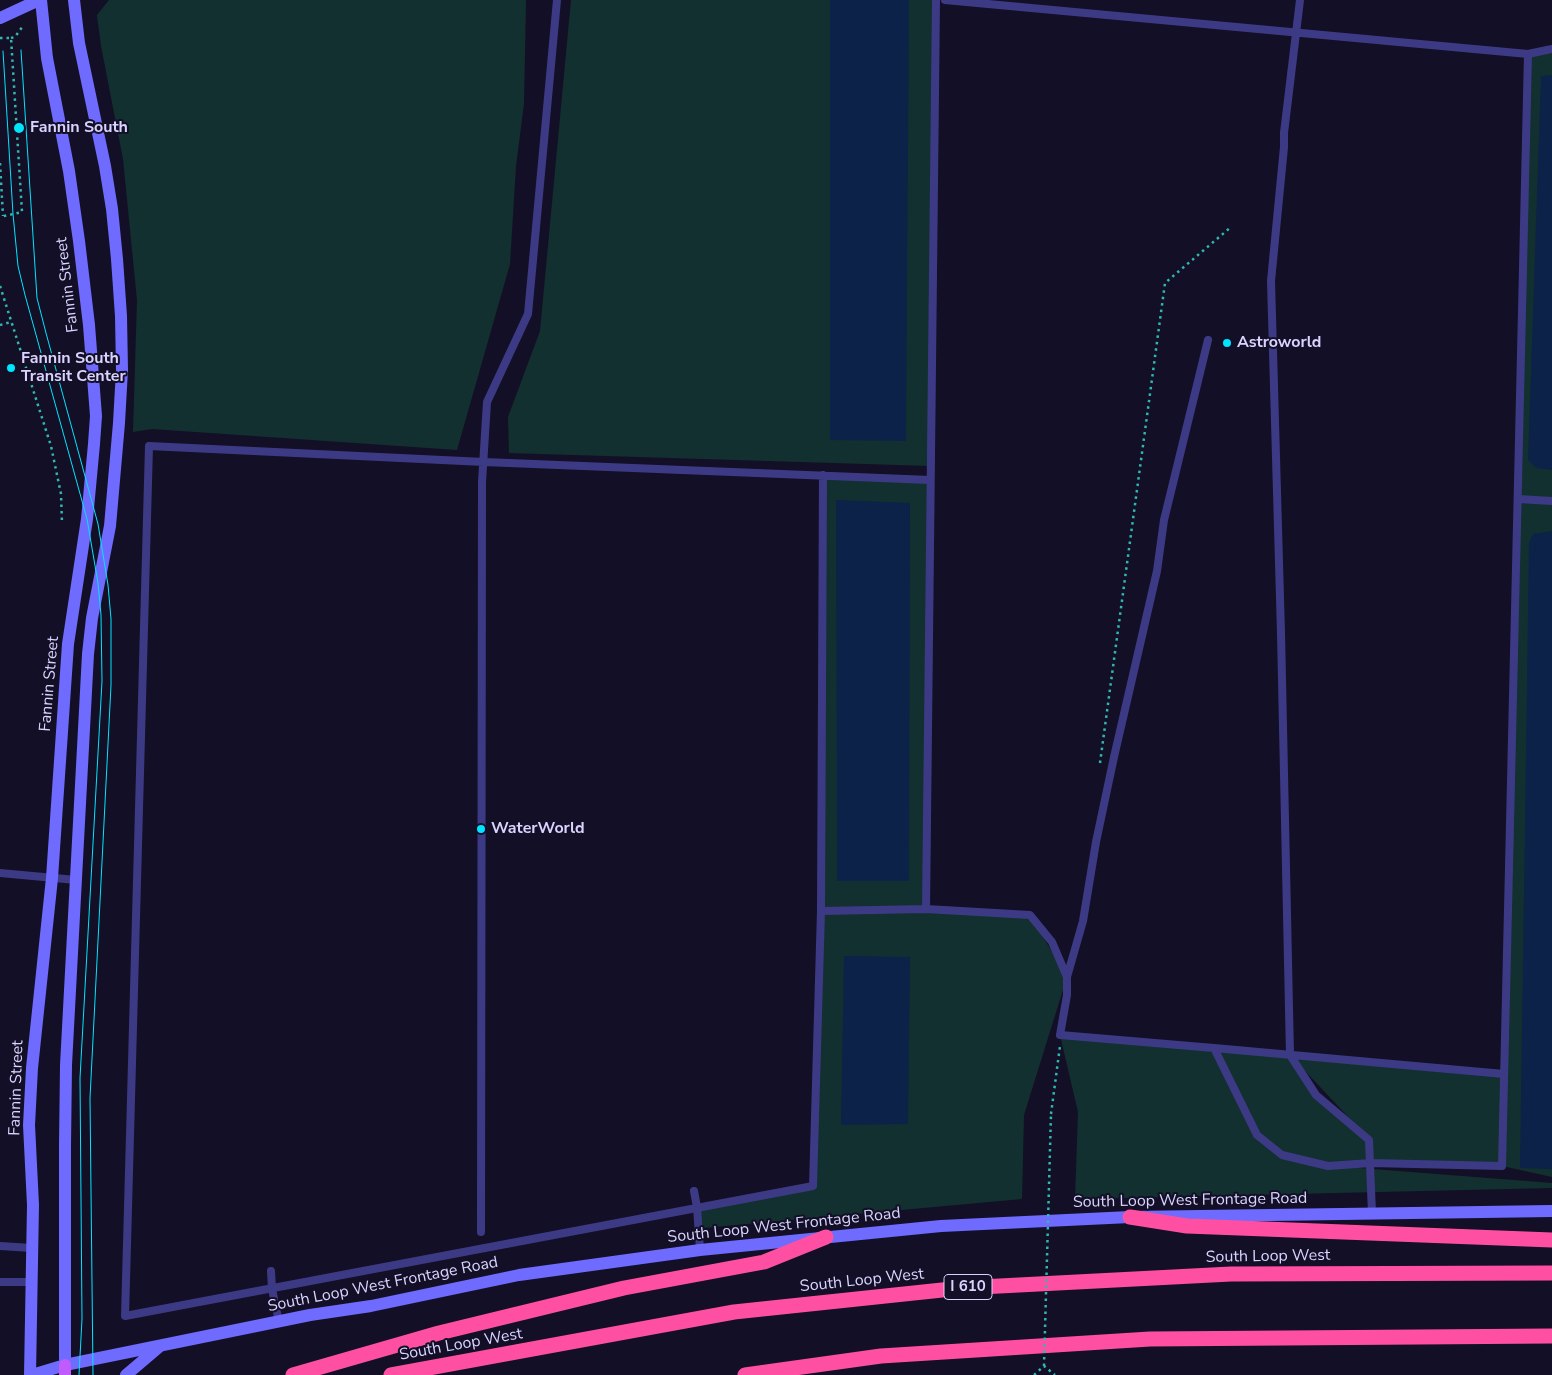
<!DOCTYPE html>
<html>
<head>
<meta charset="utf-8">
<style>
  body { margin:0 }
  canvas { display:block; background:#130f26 }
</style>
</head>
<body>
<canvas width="1552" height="1375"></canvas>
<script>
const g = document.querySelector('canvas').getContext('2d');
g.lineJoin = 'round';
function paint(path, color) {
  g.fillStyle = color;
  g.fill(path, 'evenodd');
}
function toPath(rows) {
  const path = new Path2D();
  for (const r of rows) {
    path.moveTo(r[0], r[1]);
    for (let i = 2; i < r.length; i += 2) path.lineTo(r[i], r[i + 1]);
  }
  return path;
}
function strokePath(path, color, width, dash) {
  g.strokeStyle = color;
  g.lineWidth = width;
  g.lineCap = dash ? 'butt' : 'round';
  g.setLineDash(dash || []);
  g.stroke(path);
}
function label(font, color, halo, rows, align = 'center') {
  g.font = font + ' "Nunito Sans",sans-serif';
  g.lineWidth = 4;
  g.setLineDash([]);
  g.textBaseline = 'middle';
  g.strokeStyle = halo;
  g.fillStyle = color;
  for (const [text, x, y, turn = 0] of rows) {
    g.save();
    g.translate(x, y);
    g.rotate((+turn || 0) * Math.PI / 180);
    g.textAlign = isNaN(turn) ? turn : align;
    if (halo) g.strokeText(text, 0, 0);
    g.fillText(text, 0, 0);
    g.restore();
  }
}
paint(toPath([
  [109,0,526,0,524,104,516,166,510,264,457,450,152,429,133,432,137,300,123,159,101,46,97,15],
  [571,0,933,0,930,466,509,453,508,417,540,331],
  [1552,53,1552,1177,1502,1166,1334,1166,1552,1183,1552,1188,1075,1199,1078,1112,1060,1035,1504,1074,1528,54],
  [1293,1058,1365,1135,1316,1095],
  [823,475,930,480,926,909,841,911,1030,915,1067,977,1024,1115,1022,1199,703,1228,697,1207,813,1186,821,911]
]), '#12302f');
paint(toPath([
  [830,0,909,0,906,441,830,440],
  [1552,75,1552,470,1536,468,1528,460,1541,76],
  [836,500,910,503,909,881,837,881],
  [1552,531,1552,1169,1520,1168,1529,543,1533,534],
  [844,956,910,957,908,1124,841,1125]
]), '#0c2248');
strokePath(toPath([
  [0,38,11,38,22,212,0,217],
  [11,38,15,37,23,26],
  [0,163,3,216],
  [0,286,51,446,61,494,62,523],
  [0,325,11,322],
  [1100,763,1165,283,1231,227],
  [1051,1114,1060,1046],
  [1034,1375,1044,1366,1055,1375]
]), '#2fb8b0', 2.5, [2.5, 4]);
strokePath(toPath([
  [945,0,1528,54,1552,49],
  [1300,0,1284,133,1284,147,1271,281,1281,633,1290,1055,1316,1095,1369,1140,1372,1213],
  [930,480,484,462,149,446,125,1316,813,1186,821,911,926,909,936,0],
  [1518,499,1552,501],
  [0,873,76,880],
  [926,909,1030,915,1052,942,1067,977,1067,995,1060,1035,1214,1048,1257,1135,1282,1155,1328,1166,1371,1163,1502,1166,1528,54],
  [821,911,823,475],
  [1067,977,1083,921,1096,842,1114,757,1157,571,1164,520,1208,340],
  [1214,1048,1504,1074],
  [694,1191,697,1207,700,1250],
  [481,1232,482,482,487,402,528,314,557,0],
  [0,1246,32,1248],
  [271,1271,272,1289,279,1322],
  [0,1282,32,1282]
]), '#3d3a85', 8);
strokePath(toPath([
  [0,18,39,0],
  [65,1365,65,1145,66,1065,88,654,92,618,110,526,119,423,122,370,121,316,117,259,112,209,105,166,79,43,74,0],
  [30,1375,33,1205,29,1125,32,1068,52,878,68,644,87,519,94,444,96,416,89,325,79,241,69,171,47,58,41,0],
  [32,1375,65,1365,310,1315,371,1306,519,1275,700,1250,941,1226,1130,1217,1552,1211],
  [126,1375,159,1347]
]), '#6f6bff', 12);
strokePath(toPath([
  [65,1375,65,1365]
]), '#c25bff', 12);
strokePath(toPath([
  [1130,1217,1187,1226,1552,1240],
  [293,1375,439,1333,624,1288,764,1262,826,1237],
  [391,1375,734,1312,961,1288,1231,1274,1552,1273],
  [745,1375,881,1356,1150,1339,1552,1336]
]), '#ff4fa3', 15);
strokePath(toPath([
  [21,50,37,298,46,333,98,524,108,585,111,619,111,685,90,1098,93,1375],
  [3,51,13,214,18,266,25,295,87,519,98,583,101,615,102,681,80,1078,82,1319,79,1375]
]), '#00e5ff', 1);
strokePath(toPath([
  [1044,1366,1051,1114]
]), '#2fb8b0', 2.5, [2.5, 4]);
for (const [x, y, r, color] of [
  [19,128,6,"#00e5ff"],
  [1227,343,5,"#00e5ff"],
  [11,368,5,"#00e5ff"],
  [481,829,5,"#00e5ff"]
]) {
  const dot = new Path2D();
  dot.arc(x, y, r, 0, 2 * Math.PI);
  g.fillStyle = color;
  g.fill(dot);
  strokePath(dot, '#130f26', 2);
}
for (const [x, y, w] of [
  [968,1287,48]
]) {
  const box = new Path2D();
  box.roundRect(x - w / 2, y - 12.5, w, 25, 4);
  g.fillStyle = '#130f26';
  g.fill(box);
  strokePath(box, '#d9d4ff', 1);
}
label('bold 15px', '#d9d4ff', null, [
  ["I 610",968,1287]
]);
label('bold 16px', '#d9d4ff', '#130f26', [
  ["Fannin South",30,128],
  ["Astroworld",1237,343],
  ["Fannin South",21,359],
  ["Transit Center",21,377],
  ["WaterWorld",491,829]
], 'left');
label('16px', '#d9d4ff', '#130f26', [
  ["Fannin Street",68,285,-97],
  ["Fannin Street",50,684,-85],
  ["Fannin Street",17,1088,-88],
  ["South Loop West Frontage Road",1190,1201,-1],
  ["South Loop West Frontage Road",784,1226,-6],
  ["South Loop West",1268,1257,-1],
  ["South Loop West",862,1281,-6],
  ["South Loop West Frontage Road",383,1285,-11],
  ["South Loop West",461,1345,-10]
]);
</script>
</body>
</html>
